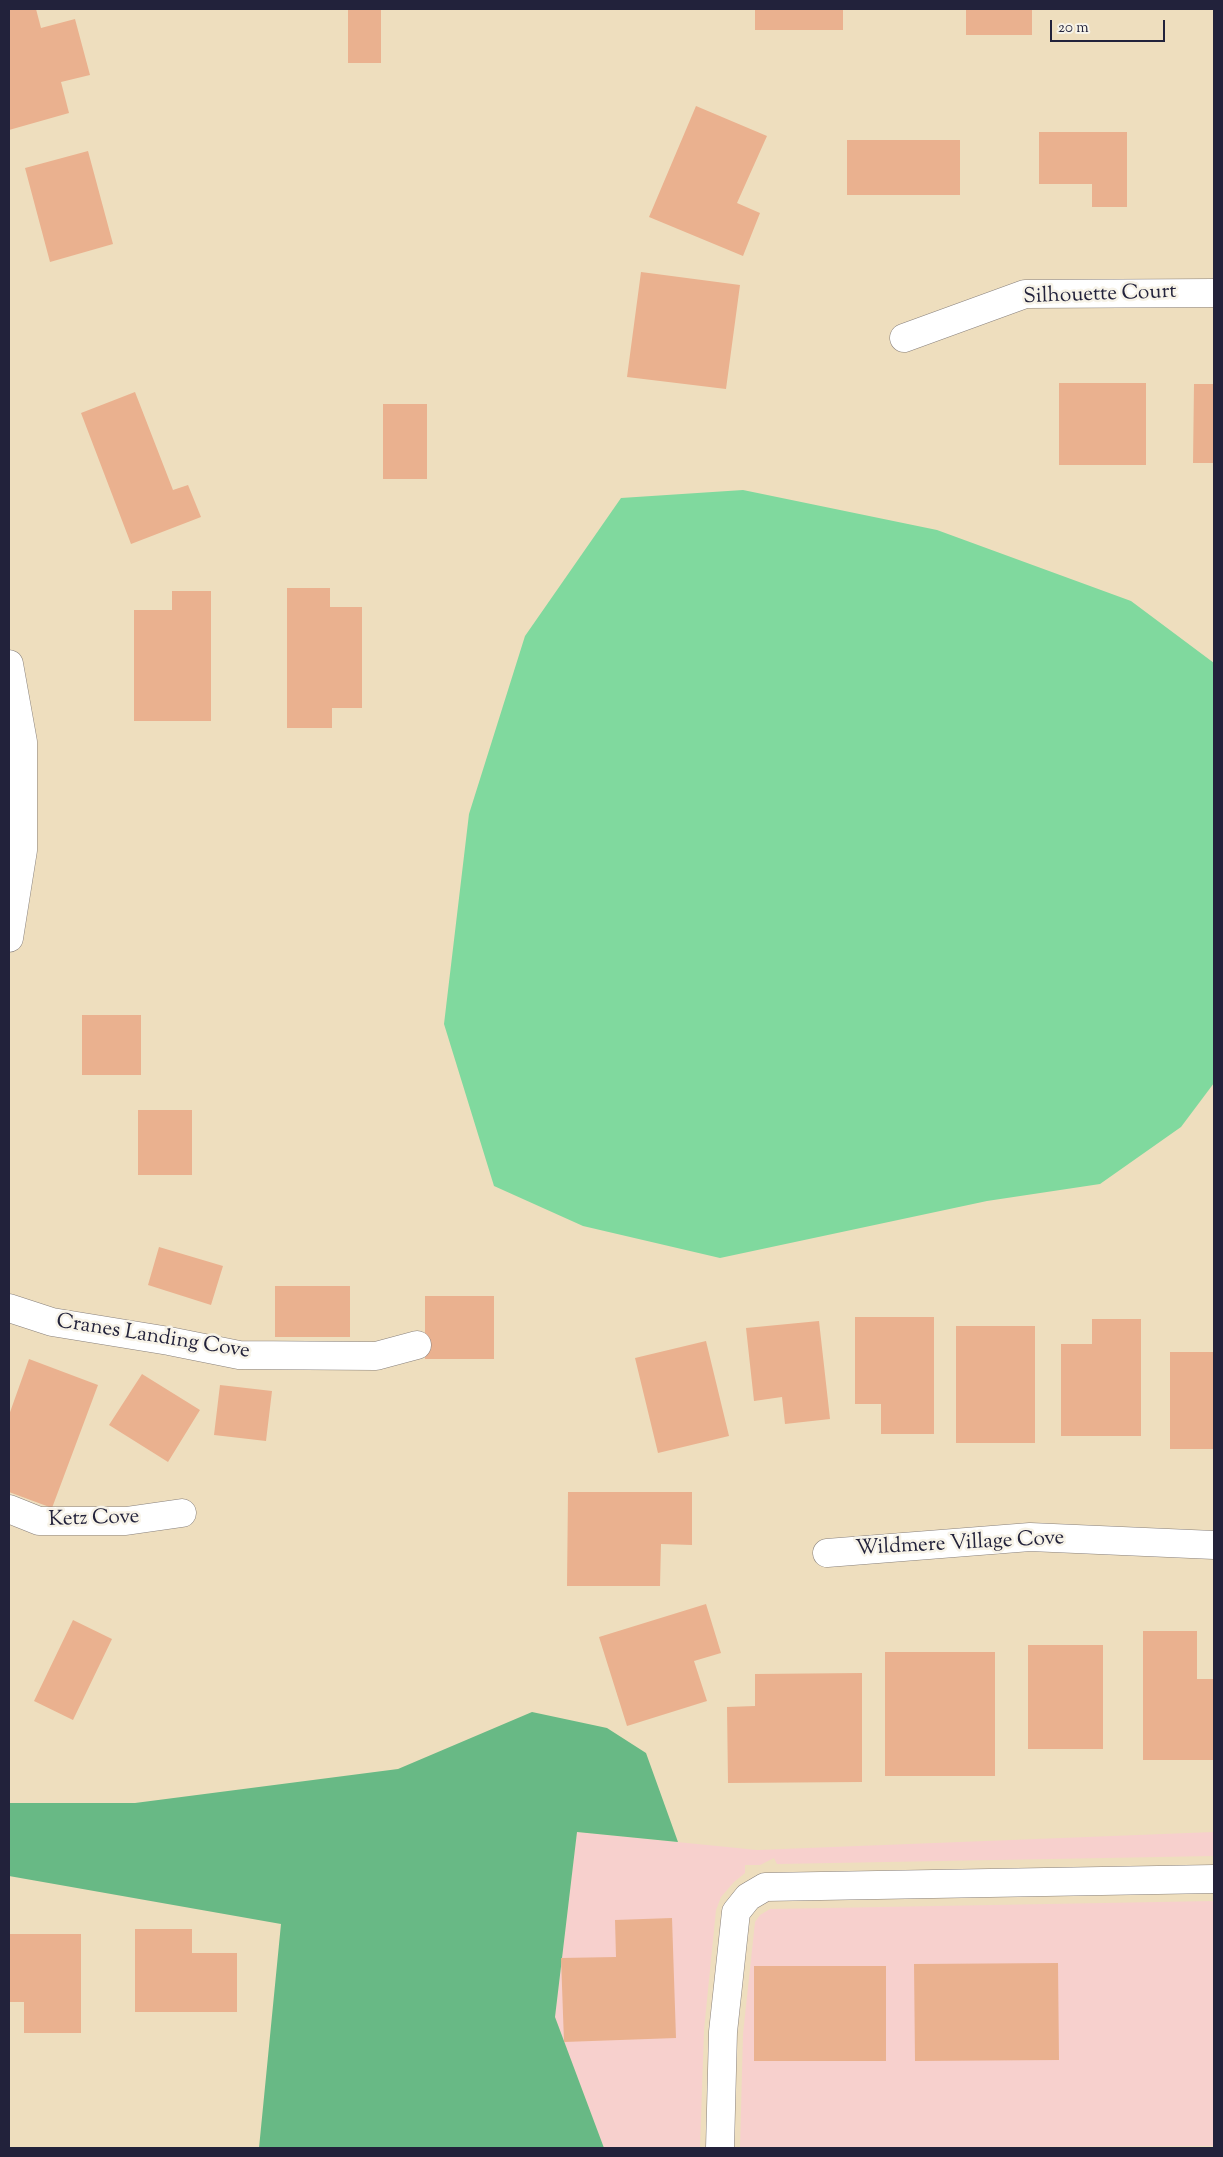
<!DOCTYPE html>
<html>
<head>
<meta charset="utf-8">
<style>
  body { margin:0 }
  #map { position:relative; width:1223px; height:2157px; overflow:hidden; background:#eedebe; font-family:"Sorts Mill Goudy",serif }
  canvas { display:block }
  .frame { position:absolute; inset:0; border:10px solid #22223b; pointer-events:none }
  .scale { position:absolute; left:1050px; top:20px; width:115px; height:22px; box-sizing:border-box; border:2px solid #22223b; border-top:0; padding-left:6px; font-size:15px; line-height:18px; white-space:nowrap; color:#22223b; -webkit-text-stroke:4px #f7f3e8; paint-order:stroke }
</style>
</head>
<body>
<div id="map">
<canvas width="1223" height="2157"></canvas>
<div class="frame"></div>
<div class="scale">20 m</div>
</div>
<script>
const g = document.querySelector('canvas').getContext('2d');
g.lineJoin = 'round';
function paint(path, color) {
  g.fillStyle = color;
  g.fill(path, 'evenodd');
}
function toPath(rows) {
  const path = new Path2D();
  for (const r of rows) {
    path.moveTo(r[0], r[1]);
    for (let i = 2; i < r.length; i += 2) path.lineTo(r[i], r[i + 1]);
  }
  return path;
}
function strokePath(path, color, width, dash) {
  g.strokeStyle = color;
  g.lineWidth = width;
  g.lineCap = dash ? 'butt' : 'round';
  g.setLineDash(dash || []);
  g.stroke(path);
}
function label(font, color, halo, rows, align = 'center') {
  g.font = font + ' "Sorts Mill Goudy",serif';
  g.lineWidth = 5;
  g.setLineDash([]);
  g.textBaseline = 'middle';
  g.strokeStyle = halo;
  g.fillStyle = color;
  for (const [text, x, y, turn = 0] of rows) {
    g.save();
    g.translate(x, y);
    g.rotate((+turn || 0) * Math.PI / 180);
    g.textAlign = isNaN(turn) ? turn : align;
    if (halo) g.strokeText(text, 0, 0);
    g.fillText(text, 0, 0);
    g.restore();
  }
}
paint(toPath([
  [577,1832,757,1850,1214,1832,1214,1856,777,1864,774,1858,760,1865,745,1865,745,1873,734,1882,721,1897,716,1910,704,2030,700,2148,604,2148,555,2017],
  [1214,1901,1214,2146,740,2148,743,2034,755,1922,760,1915,770,1909]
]), '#f7d0cd');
paint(toPath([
  [743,490,937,530,1131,601,1214,663,1214,1083,1181,1127,1100,1184,987,1201,720,1258,583,1226,494,1186,444,1024,469,814,525,636,621,498]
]), '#80d99e');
paint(toPath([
  [532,1712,607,1728,646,1753,678,1842,577,1832,555,2017,604,2148,259,2148,281,1924,9,1876,9,1803,135,1803,398,1769]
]), '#68b985');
paint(toPath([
  [9,9,36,9,41,28,75,19,90,75,61,82,69,113,9,130],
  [348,9,381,9,381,63,348,63],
  [755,9,843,9,843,30,755,30],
  [966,9,1032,9,1032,35,966,35],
  [696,106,767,136,737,203,760,213,743,256,649,217],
  [1039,132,1127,132,1127,207,1092,207,1092,184,1039,184],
  [847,140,960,140,960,195,847,195],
  [88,151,113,244,50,262,25,168],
  [641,272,740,285,726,389,627,377],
  [1059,383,1146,383,1146,465,1059,465],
  [1194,384,1214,384,1214,463,1193,463],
  [135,392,173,490,188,485,201,517,131,544,81,413],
  [383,404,427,404,427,479,383,479],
  [287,588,330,588,330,607,362,607,362,708,332,708,332,728,287,728],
  [172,591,211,591,211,721,134,721,134,610,172,610],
  [82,1015,141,1015,141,1075,82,1075],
  [138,1110,192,1110,192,1175,138,1175],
  [159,1247,223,1266,211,1305,148,1285],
  [275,1286,350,1286,350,1337,275,1337],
  [425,1296,494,1296,494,1359,425,1359],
  [855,1317,934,1317,934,1434,881,1434,881,1404,855,1404],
  [1092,1319,1141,1319,1141,1436,1061,1436,1061,1344,1092,1344],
  [819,1321,830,1419,785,1424,782,1397,754,1401,746,1328],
  [956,1326,1035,1326,1035,1443,956,1443],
  [706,1341,729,1436,658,1453,635,1358],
  [1170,1352,1214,1352,1214,1449,1170,1449],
  [29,1359,98,1385,52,1508,9,1492,9,1415],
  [142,1374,200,1410,168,1462,109,1425],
  [220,1385,272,1391,266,1441,214,1435],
  [568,1492,692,1492,692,1545,661,1544,660,1586,567,1586],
  [706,1604,721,1653,694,1661,707,1701,627,1726,599,1637],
  [73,1620,112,1639,73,1720,34,1701],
  [1143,1631,1197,1631,1197,1679,1214,1679,1214,1760,1143,1760],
  [1028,1645,1103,1645,1103,1749,1028,1749],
  [885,1652,995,1652,995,1776,885,1776],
  [862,1673,862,1782,728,1783,727,1707,755,1706,755,1674],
  [672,1918,676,2038,564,2042,561,1958,616,1957,615,1920],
  [135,1929,192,1929,192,1953,237,1953,237,2012,135,2012],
  [9,1934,81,1934,81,2033,24,2033,24,2002,9,2002],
  [1058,1963,1059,2060,915,2061,914,1964],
  [754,1966,886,1966,886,2061,754,2061]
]), '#eab18f');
const minor = toPath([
  [904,338,1025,294,1214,293],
  [9,664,23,742,23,850,9,938],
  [9,1308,52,1322,169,1341,239,1355,376,1356,417,1345],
  [9,1509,39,1521,126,1521,182,1513],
  [827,1553,1030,1537,1214,1545],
  [720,2148,723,2032,736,1912,748,1897,765,1887,1214,1879]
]);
strokePath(minor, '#88807c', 29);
strokePath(minor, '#fff', 28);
label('21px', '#22223b', '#f7f3e8', [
  ["Silhouette Court",1100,296,-2],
  ["Cranes Landing Cove",153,1338,9],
  ["Ketz Cove",94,1520,-2],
  ["Wildmere Village Cove",960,1545,-3]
]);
</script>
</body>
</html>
